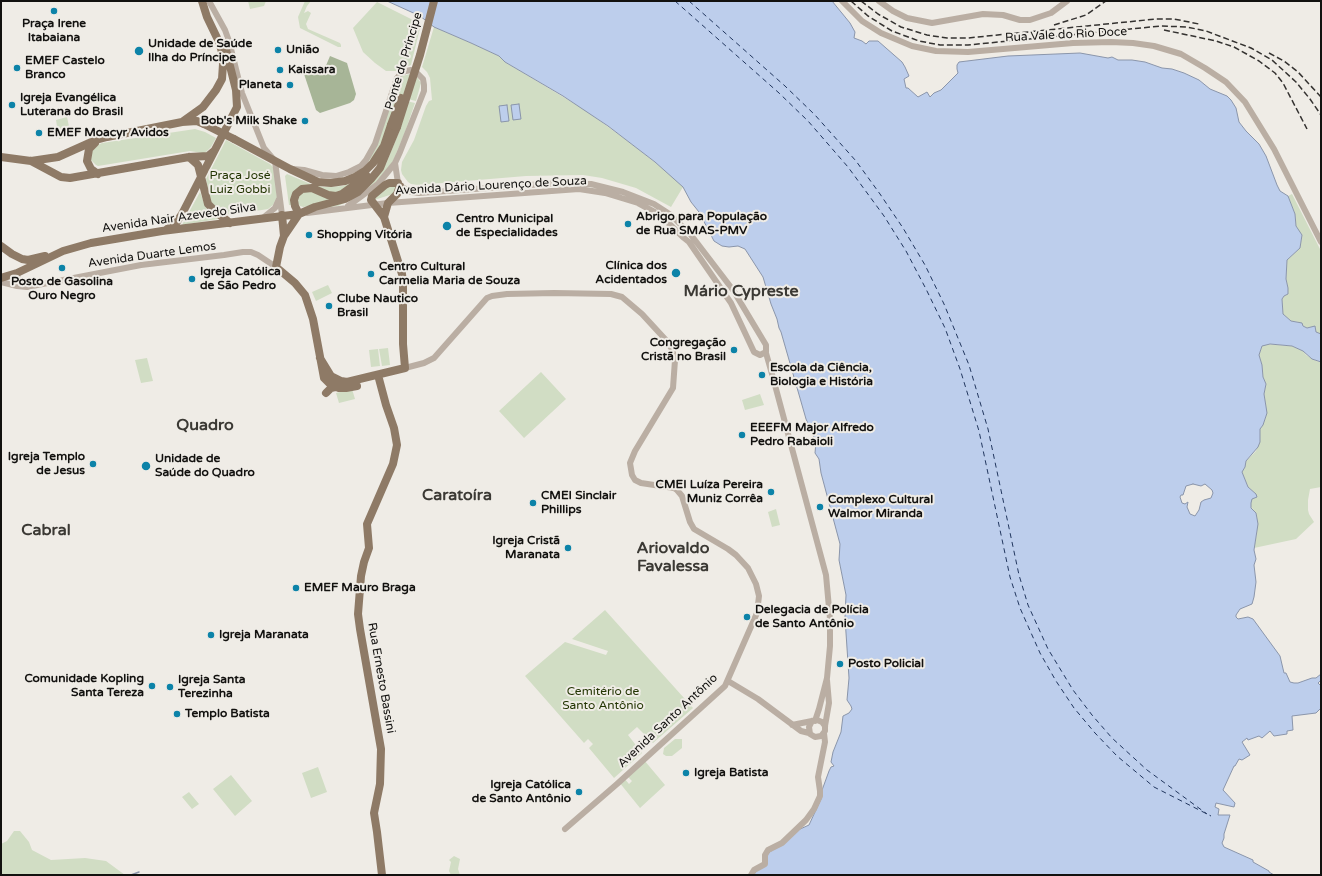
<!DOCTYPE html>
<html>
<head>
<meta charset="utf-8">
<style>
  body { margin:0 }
  #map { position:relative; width:1322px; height:876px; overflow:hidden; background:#efece6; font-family:"Varela Round",sans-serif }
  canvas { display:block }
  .frame { position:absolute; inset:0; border:2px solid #12110f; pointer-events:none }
</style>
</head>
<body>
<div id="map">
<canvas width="1322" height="876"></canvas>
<div class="frame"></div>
</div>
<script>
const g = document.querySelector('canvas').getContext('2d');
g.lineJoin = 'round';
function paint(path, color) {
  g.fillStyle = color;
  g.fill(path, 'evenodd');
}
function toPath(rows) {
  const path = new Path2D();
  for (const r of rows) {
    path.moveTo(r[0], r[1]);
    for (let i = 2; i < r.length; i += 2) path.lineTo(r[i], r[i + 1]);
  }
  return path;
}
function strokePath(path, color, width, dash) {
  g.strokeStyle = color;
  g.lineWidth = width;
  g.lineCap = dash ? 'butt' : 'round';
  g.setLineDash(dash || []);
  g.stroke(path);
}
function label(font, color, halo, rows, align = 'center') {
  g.font = font + ' "Varela Round",sans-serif';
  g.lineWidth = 4;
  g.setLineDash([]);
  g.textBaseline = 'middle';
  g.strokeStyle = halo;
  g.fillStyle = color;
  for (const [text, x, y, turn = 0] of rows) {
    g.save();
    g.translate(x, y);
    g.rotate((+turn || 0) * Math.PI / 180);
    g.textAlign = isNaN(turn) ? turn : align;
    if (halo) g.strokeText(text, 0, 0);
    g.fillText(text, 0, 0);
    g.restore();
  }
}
paint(toPath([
  [248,1,266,1,264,6,250,9],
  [305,1,311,1,307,6,304,13,308,11,311,13,306,24,308,29,340,43,341,45,341,47,338,47,300,28,298,17],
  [377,2,421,24,411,65,396,71,386,71,375,63,363,52,353,28],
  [434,27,471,43,499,56,505,62,585,110,633,145,671,175,683,187,671,207,636,188,602,178,583,175,526,176,418,185,411,184,408,182,402,174,401,170,402,162,414,140,426,106,429,101,432,100,430,78,427,72,422,67],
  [410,74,417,77,421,83,416,101,394,96,402,76],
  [393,98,415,103,404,135,393,161,379,180,353,199,338,206,325,208,386,164,399,132,378,151,366,165],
  [67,117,71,136,59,139,56,120],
  [195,129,205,132,216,138,211,147,205,153,202,153,190,151,98,166,96,165,91,160,92,150,98,145,102,143],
  [226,140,270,164,273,167,274,171,277,197,273,205,268,209,231,215,220,211,211,202,206,179],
  [287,174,313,185,324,187,343,186,355,181,336,194,309,185,292,205,289,205,285,176],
  [387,185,396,187,393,194,374,200,374,197],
  [310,190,331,198,327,203,303,207,300,206,298,203,299,194],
  [200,192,206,208,218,219,182,225],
  [1292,194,1321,251,1321,334,1316,332,1315,327,1307,328,1298,322,1291,321,1283,314,1282,299,1284,296,1288,294,1288,288,1286,279,1287,260,1300,248,1302,235,1296,226,1295,214,1288,196],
  [328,285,332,293,316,301,312,292],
  [1265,344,1292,346,1303,351,1306,355,1316,361,1321,362,1321,487,1310,489,1308,500,1308,510,1309,514,1314,522,1296,539,1254,548,1257,533,1257,519,1256,513,1251,507,1251,499,1256,497,1256,494,1248,487,1242,472,1246,461,1256,451,1260,437,1260,429,1266,417,1266,409,1264,394,1266,384,1263,377,1262,365,1259,355,1262,346],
  [388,348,390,365,382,366,379,349],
  [378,349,380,366,371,367,369,350],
  [147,358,153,381,141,383,135,360],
  [541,372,566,399,524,438,499,411],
  [352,389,355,399,339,403,336,393],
  [760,394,764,405,745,410,742,400],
  [776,509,780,525,772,527,768,512],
  [605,610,693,708,653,743,637,727,628,735,642,753,614,778,589,748,593,744,588,739,584,743,525,676,565,642,606,655,608,651,572,639],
  [675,739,682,739,682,748,672,756,666,756,663,754,664,748],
  [644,760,665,785,640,808,619,782,624,778,629,784,632,781,626,775],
  [318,767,327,792,311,798,302,773],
  [231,775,252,801,235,816,213,789],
  [189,792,199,804,192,809,182,797],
  [14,831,20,831,29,842,32,850,51,860,85,858,106,861,125,875,1,875,1,844,7,841],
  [454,856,460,859,458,869,460,875,451,875,449,871,451,862,449,860]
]), '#d1ddc4');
paint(toPath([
  [330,56,347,63,356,94,354,100,350,103,320,113,316,110,302,68,310,71,312,67,317,70,319,65,325,68]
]), '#a7b597');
const water = toPath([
  [387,1,832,1,850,23,855,32,854,38,862,41,866,44,869,41,878,41,902,62,905,67,909,76,904,79,906,88,908,88,918,97,927,92,930,97,934,93,941,90,958,73,957,69,957,65,959,62,1008,56,1080,53,1108,58,1112,57,1118,60,1132,60,1145,62,1162,68,1172,69,1184,73,1199,80,1210,89,1227,96,1231,100,1236,108,1239,122,1246,131,1259,144,1266,156,1277,185,1280,191,1288,196,1295,214,1296,226,1302,235,1300,248,1287,260,1286,279,1288,288,1288,294,1284,296,1282,299,1283,314,1291,321,1302,323,1303,326,1307,328,1315,326,1316,332,1321,334,1321,362,1312,359,1303,351,1292,346,1270,344,1262,346,1259,355,1262,365,1263,377,1266,384,1264,394,1267,413,1263,425,1260,429,1260,442,1258,447,1246,461,1245,467,1242,472,1248,487,1256,494,1257,497,1252,499,1251,503,1251,508,1256,513,1258,524,1254,550,1256,559,1254,565,1256,582,1254,597,1252,604,1240,609,1236,615,1236,617,1238,619,1248,617,1253,619,1280,656,1284,673,1286,673,1290,682,1294,683,1298,683,1312,678,1316,678,1321,674,1321,680,1318,683,1321,686,1321,708,1316,713,1292,716,1293,730,1287,731,1287,734,1274,736,1270,731,1262,738,1259,736,1248,740,1247,738,1242,742,1250,755,1242,760,1239,759,1235,766,1234,766,1223,790,1235,803,1234,807,1216,803,1215,807,1219,809,1218,815,1230,815,1224,834,1224,838,1222,843,1224,847,1253,860,1253,862,1269,871,1269,872,1274,875,753,875,760,868,766,855,798,830,809,825,821,799,821,793,829,771,831,767,834,766,831,762,833,752,841,732,843,716,849,713,852,709,851,706,847,700,849,678,845,618,846,595,839,560,840,544,821,473,819,459,815,453,816,442,806,419,781,332,779,328,777,319,771,304,763,277,745,249,738,246,729,247,722,246,714,241,699,212,691,202,683,187,655,162,608,126,563,96,505,62,499,56,471,43,434,27,420,16,387,1],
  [1193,484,1201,486,1205,484,1212,490,1213,493,1211,498,1204,500,1201,502,1199,510,1195,516,1190,514,1187,507,1188,502,1185,504,1182,503,1180,497,1181,495,1183,495,1186,486,1193,484],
  [519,104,521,119,513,120,511,105,519,104],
  [507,105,509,121,501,122,499,106,507,105]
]);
paint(water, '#bdceec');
strokePath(water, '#8a95aa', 1);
strokePath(toPath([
  [131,875,139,872]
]), '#8a95aa', 1.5);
strokePath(toPath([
  [675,1,779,93,808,121,848,167,884,216,906,251,926,289,945,328,960,369,979,431,1010,577,1020,608,1040,653,1056,681,1074,708,1095,733,1117,756,1154,787,1211,816],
  [689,1,785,86,815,115,856,161,880,194,903,228,925,265,944,304,969,365,988,429,1019,575,1028,605,1048,649,1073,690,1092,715,1112,738,1147,770,1207,814]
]), '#21365e', 1, [5, 4]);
strokePath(toPath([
  [209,1,225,30,229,41,242,93,264,148,275,161,282,215],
  [842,1,862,21,881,33,912,46,936,51,968,52,1073,43,1111,42,1133,43,1154,46,1181,54,1205,68,1226,82,1245,102,1274,149,1321,242],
  [879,1,893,11,907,18,932,23,983,14,1003,15,1020,20,1030,20,1051,13,1067,1],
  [293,169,304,170,322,175,336,176,349,172,361,166,366,160,375,144,397,78,401,73,406,71,411,70,416,72,423,79,424,85,424,91,400,152,395,163,378,184,348,206],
  [307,213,388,203,579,189,605,193,638,203,660,215,684,238,689,242,731,303,754,352,760,355,766,352,766,345,733,290,691,235,671,215,654,204,623,192,591,184,557,183,419,193,411,192,400,186,398,183,395,163],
  [264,217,275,208,279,199],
  [17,273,18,281,26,286],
  [1,282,17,286,27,287,141,265,224,255,243,252,251,252,258,255,276,267],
  [766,353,772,374,826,575,830,619,830,646,827,678,819,709,815,721],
  [405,368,424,363,434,358,487,298,492,296,507,294,554,293,611,294,622,297,642,314,665,339,672,349,675,360,673,388,635,451,630,463,632,475,635,480,641,483,674,488,677,490,682,496,690,522,694,529,728,549,736,555,748,568,756,584,759,596,757,613,725,686,617,784,565,829],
  [728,681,758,699,801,731,809,733],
  [812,721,809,727,810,734,815,737,821,736,825,731,825,726,829,703,827,680],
  [792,725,817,720,822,722,825,726],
  [751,875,754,870,765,864,765,855,768,850,782,843,806,820,814,809,820,796,820,791,818,777,825,742,824,733]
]), '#baaea3', 6);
strokePath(toPath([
  [182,122,197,121,204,124],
  [234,139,290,169,318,182,331,183,345,181,355,177,365,171,373,163,384,146,391,125],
  [95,143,89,149,87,161,91,169,98,174],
  [1,157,31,161,58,157,96,140,107,137,182,122,203,107,216,90,222,79,223,64,222,52,219,42,207,17,202,1],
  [189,157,198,165,208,204,216,212,230,223],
  [31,161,61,177,70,178,189,157,208,156,214,151],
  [299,214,295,206,294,200,296,194,302,189,312,188,328,195,336,196,342,194,367,176],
  [282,215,284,236,280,247,276,267,295,283,305,295,313,319,324,378,330,384,339,388,346,388,357,386],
  [384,217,388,203,397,194,400,186],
  [167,229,176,223,182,214,237,107,236,90,226,50],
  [284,236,299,214],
  [1,246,12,254,22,259,28,260,45,256],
  [1,278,17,273,63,251,91,243,162,231,299,214,315,207,345,199,358,192,371,179,380,168,397,127],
  [320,358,331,376,341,381,347,382,405,368,403,344,403,281,402,274,384,217,371,200,372,196,385,185,389,183,398,183],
  [378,375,386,405,394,428,397,445,393,464,367,524,369,548,364,562,361,576,358,614,360,629,381,749,380,784,374,813,377,832,382,875],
  [326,393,331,388,339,386]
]), '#8e7a66', 8);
strokePath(toPath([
  [851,1,868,16,892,31,919,41,940,45,968,45,1161,26,1187,27,1206,31,1251,48,1272,60,1296,82,1310,99,1321,115],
  [861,1,878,14,901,27,927,35,947,38,968,38,1156,19,1174,19,1199,24],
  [1054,25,1086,15,1106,1],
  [1164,30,1216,41,1234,47,1259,61,1275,73,1283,83,1307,129],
  [1269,53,1284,61,1298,72,1321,97]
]), '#343230', 1.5, [6, 3]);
strokePath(toPath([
  [204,124,234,139],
  [391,125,401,98],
  [397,127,420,55,434,1]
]), '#8e7a66', 8);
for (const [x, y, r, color] of [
  [54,11,4,"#0c83a8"],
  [278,50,4,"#0c83a8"],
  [139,51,5,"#0c83a8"],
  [17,68,4,"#0c83a8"],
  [280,70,4,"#0c83a8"],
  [290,85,4,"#0c83a8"],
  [12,105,4,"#0c83a8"],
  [305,121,4,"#0c83a8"],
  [39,133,4,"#0c83a8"],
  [628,224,4,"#0c83a8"],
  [447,226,5,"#0c83a8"],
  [309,235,4,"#0c83a8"],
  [62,268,4,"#0c83a8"],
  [676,273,5,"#0c83a8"],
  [371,274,4,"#0c83a8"],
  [192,279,4,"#0c83a8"],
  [329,306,4,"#0c83a8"],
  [734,350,4,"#0c83a8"],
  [762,375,4,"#0c83a8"],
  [742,435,4,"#0c83a8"],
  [93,464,4,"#0c83a8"],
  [146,466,5,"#0c83a8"],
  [771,492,4,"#0c83a8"],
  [533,503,4,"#0c83a8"],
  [820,507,4,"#0c83a8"],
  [568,548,4,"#0c83a8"],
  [296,588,4,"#0c83a8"],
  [747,617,4,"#0c83a8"],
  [211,635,4,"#0c83a8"],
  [840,664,4,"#0c83a8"],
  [152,686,4,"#0c83a8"],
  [170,687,4,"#0c83a8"],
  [177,714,4,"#0c83a8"],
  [686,773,4,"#0c83a8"],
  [579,792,4,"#0c83a8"]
]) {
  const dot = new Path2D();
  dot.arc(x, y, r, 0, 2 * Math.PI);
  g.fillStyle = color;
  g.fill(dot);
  strokePath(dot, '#efece6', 1.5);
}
label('bold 12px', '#12110f', '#efece6', [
  ["Praça Irene",54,24,"center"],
  ["Itabaiana",54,38,"center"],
  ["Unidade de Saúde",148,44],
  ["Ilha do Príncipe",148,58],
  ["União",286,50],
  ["EMEF Castelo",25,61],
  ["Branco",25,75],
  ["Kaissara",288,70],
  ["Planeta",282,85,"right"],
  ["Igreja Evangélica",20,98],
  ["Luterana do Brasil",20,112],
  ["Bob's Milk Shake",297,121,"right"],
  ["EMEF Moacyr Avidos",47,133],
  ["Abrigo para População",636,217],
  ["de Rua SMAS-PMV",636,231],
  ["Centro Municipal",456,219],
  ["de Especialidades",456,233],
  ["Shopping Vitória",317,235],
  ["Clínica dos",667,266,"right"],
  ["Acidentados",667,280,"right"],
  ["Centro Cultural",379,267],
  ["Carmelia Maria de Souza",379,281],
  ["Igreja Católica",200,272],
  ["de São Pedro",200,286],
  ["Posto de Gasolina",62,282,"center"],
  ["Ouro Negro",62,296,"center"],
  ["Clube Nautico",337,299],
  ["Brasil",337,313],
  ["Congregação",726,343,"right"],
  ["Cristã no Brasil",726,357,"right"],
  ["Escola da Ciência,",770,368],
  ["Biologia e História",770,382],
  ["EEEFM Major Alfredo",750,428],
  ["Pedro Rabaioli",750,442],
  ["Igreja Templo",85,457,"right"],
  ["de Jesus",85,471,"right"],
  ["Unidade de",155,459],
  ["Saúde do Quadro",155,473],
  ["CMEI Luíza Pereira",763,485,"right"],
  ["Muniz Corrêa",763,499,"right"],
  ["CMEI Sinclair",541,496],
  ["Phillips",541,510],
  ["Complexo Cultural",828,500],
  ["Walmor Miranda",828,514],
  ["Igreja Cristã",560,541,"right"],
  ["Maranata",560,555,"right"],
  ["EMEF Mauro Braga",304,588],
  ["Delegacia de Polícia",755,610],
  ["de Santo Antônio",755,624],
  ["Igreja Maranata",219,635],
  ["Posto Policial",848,664],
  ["Comunidade Kopling",144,679,"right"],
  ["Santa Tereza",144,693,"right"],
  ["Igreja Santa",178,680],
  ["Terezinha",178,694],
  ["Templo Batista",185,714],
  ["Igreja Batista",694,773],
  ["Igreja Católica",571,785,"right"],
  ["de Santo Antônio",571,799,"right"]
], 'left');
label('12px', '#12110f', '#efece6', [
  ["Rua Vale do Rio Doce",1066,35,-3],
  ["Ponte do Príncipe",404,61,-73],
  ["Avenida Dário Lourenço de Souza",491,186,-3],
  ["Avenida Nair Azevedo Silva",179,218,-8],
  ["Avenida Duarte Lemos",152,255,-8],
  ["Rua Ernesto Bassini",381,678,80],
  ["Avenida Santo Antônio",668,721,-43]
]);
label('12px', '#233503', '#efece6', [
  ["Praça José",240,176],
  ["Luiz Gobbi",240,190],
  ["Cemitério de",603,692],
  ["Santo Antônio",603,706]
]);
label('bold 16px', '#3b3934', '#efece6', [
  ["Mário Cypreste",741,292],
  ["Quadro",205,426],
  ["Caratoíra",457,496],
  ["Cabral",46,531],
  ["Ariovaldo",673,549],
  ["Favalessa",673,567]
]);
</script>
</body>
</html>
